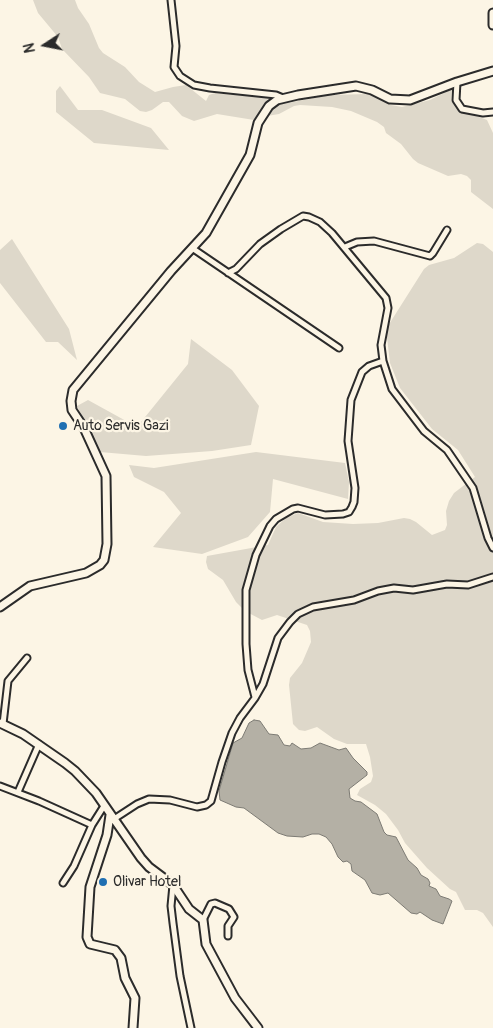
<!DOCTYPE html>
<html>
<head>
<meta charset="utf-8">
<style>
  body { margin:0 }
  #map { position:relative; width:493px; height:1028px; overflow:hidden; background:#fcf5e5; font-family:Pangolin,sans-serif }
  canvas { display:block }
  .north { position:absolute; left:20px; top:20px; width:50px; height:50px; -webkit-text-stroke:4px #fcf5e5; paint-order:stroke; rotate:259deg; font-size:14px; font-weight:700; line-height:20px; text-align:center; color:#2b2b2b }
  .north::after { content:''; display:block; margin:auto; width:18px; height:22px; background:#2b2b2b; clip-path:polygon(50% 0,100% 100%,50% 72%,0 100%) }
</style>
</head>
<body>
<div id="map">
<canvas width="493" height="1028"></canvas>
<div class="north">N</div>
</div>
<script>
const g = document.querySelector('canvas').getContext('2d');
g.lineJoin = 'round';
function paint(path, color) {
  g.fillStyle = color;
  g.fill(path, 'evenodd');
}
function toPath(rows) {
  const path = new Path2D();
  for (const r of rows) {
    path.moveTo(r[0], r[1]);
    for (let i = 2; i < r.length; i += 2) path.lineTo(r[i], r[i + 1]);
  }
  return path;
}
function strokePath(path, color, width, dash) {
  g.strokeStyle = color;
  g.lineWidth = width;
  g.lineCap = dash ? 'butt' : 'round';
  g.setLineDash(dash || []);
  g.stroke(path);
}
function label(font, color, halo, rows, align = 'center') {
  g.font = font + ' Pangolin,sans-serif';
  g.lineWidth = 4.5;
  g.setLineDash([]);
  g.textBaseline = 'middle';
  g.strokeStyle = halo;
  g.fillStyle = color;
  for (const [text, x, y, turn = 0] of rows) {
    g.save();
    g.translate(x, y);
    g.rotate((+turn || 0) * Math.PI / 180);
    g.textAlign = isNaN(turn) ? turn : align;
    if (halo) g.strokeText(text, 0, 0);
    g.fillText(text, 0, 0);
    g.restore();
  }
}
paint(toPath([
  [33,0,75,0,78,8,89,24,99,48,103,53,125,67,139,82,155,92,173,87,186,85,206,101,209,95,215,93,268,98,275,97,264,106,254,120,217,114,194,121,182,116,169,102,163,102,152,110,146,112,140,111,125,99,100,93,89,77,62,49,58,37,38,13],
  [60,86,78,110,102,110,151,128,169,150,94,143,56,112,56,91],
  [452,89,451,100,456,108,487,120,493,133,493,209,471,192,471,180,467,176,461,174,448,176,418,163,413,159,401,144,386,133,384,127,377,122,351,111,332,107,300,105,294,106,279,114,267,116,270,111,277,105,330,95,368,94,391,105,402,107,430,100],
  [12,239,69,329,77,360,58,342,46,342,0,283,0,250],
  [477,243,483,244,493,252,493,927,483,913,477,910,465,910,456,892,450,889,427,868,405,843,398,830,386,814,375,805,357,795,360,789,371,782,373,776,370,757,366,744,347,744,334,739,317,727,305,731,299,730,293,724,289,685,290,678,302,663,311,642,310,631,307,625,277,615,262,620,245,611,236,602,223,580,208,569,206,562,207,556,268,545,276,527,286,518,298,513,323,522,353,524,378,523,404,518,410,519,416,522,432,535,445,530,447,525,446,511,449,501,454,493,475,477,458,450,432,429,400,388,390,363,386,329,424,269,429,265,454,258],
  [191,339,232,370,259,406,251,445,212,451,146,456,100,452,77,406,88,400,137,427,188,364],
  [256,452,345,463,349,482,348,499,273,479,270,512,248,537,202,554,153,547,181,513,164,492,134,477,129,465,154,468]
]), '#ded8ca');
const water = toPath([
  [254,720,260,721,269,734,278,735,284,745,290,746,292,743,301,749,311,748,320,743,339,750,346,748,353,758,367,772,367,775,349,789,350,798,355,801,361,802,377,814,384,832,387,835,396,837,408,860,417,868,421,875,428,879,430,883,429,886,436,889,440,896,449,899,452,901,443,924,432,920,420,912,417,914,411,913,388,893,380,895,372,893,365,880,352,871,351,864,347,861,343,862,338,857,332,844,326,837,319,834,312,834,303,837,287,836,278,833,244,808,236,807,220,800,219,791,233,743,242,738,249,723,254,720]
]);
paint(water, '#b4b0a5');
strokePath(water, '#7d7b74', 1);
const street = toPath([
  [171,0,176,46,174,67,180,76,194,85,210,88,276,95,283,98],
  [457,82,456,100,462,109,483,113,493,112],
  [345,247,357,242,374,241,430,256,433,253,447,230],
  [192,248,339,348],
  [228,273,236,269,260,244,281,229,303,216,309,217,320,222,332,233,386,298,388,308,381,345,383,361,392,389,424,431,447,450,473,488,488,538,493,548],
  [255,697,248,670,246,644,246,590,256,555,270,526,276,519,293,509,298,508,325,515,343,514,349,512,352,507,354,502,355,488,348,441,351,400,362,372,369,366,383,361],
  [3,724,8,681,27,658],
  [0,786,39,801,92,825],
  [18,792,39,744],
  [114,819,137,804,149,799,170,800,197,807,206,805,211,801,222,762,232,733,240,718,255,698,263,684,278,638,290,622,298,614,313,607,354,600,378,591,394,588,413,590,447,584,468,585,493,577],
  [63,883,74,866,92,825,104,806],
  [173,885,171,906,173,923,180,976,191,1028],
  [203,920,211,904,215,903,229,909,234,917,228,926,228,936]
]);
const secondary = toPath([
  [493,13,493,25],
  [0,607,30,586,86,573,100,565,104,560,107,544,106,476,84,428,72,410,71,401,73,390,171,271,206,233,250,155,258,123,269,106,277,100,298,95,356,86,372,90,390,99,410,100,457,82,493,71],
  [0,723,23,734,65,763,75,771,96,793,141,858,149,867,173,885,189,909,203,920,206,944,235,998,258,1028],
  [110,815,107,835,90,887,87,937,90,944,115,950,121,958,125,978,135,998,133,1028]
]);
strokePath(street, '#2b2b2b', 9);
strokePath(secondary, '#2b2b2b', 11);
strokePath(street, '#fcf5e5', 5);
strokePath(secondary, '#fcf5e5', 7);
for (const [x, y, r, color] of [
  [63,426,5,"#1f6fb2"],
  [103,882,5,"#1f6fb2"]
]) {
  const dot = new Path2D();
  dot.arc(x, y, r, 0, 2 * Math.PI);
  g.fillStyle = color;
  g.fill(dot);
  strokePath(dot, '#fcf5e5', 2);
}
label('14px', '#2b2b2b', '#fcf5e5', [
  ["Auto Servis Gazi",73,426],
  ["Olivar Hotel",113,882]
], 'left');
</script>
</body>
</html>
